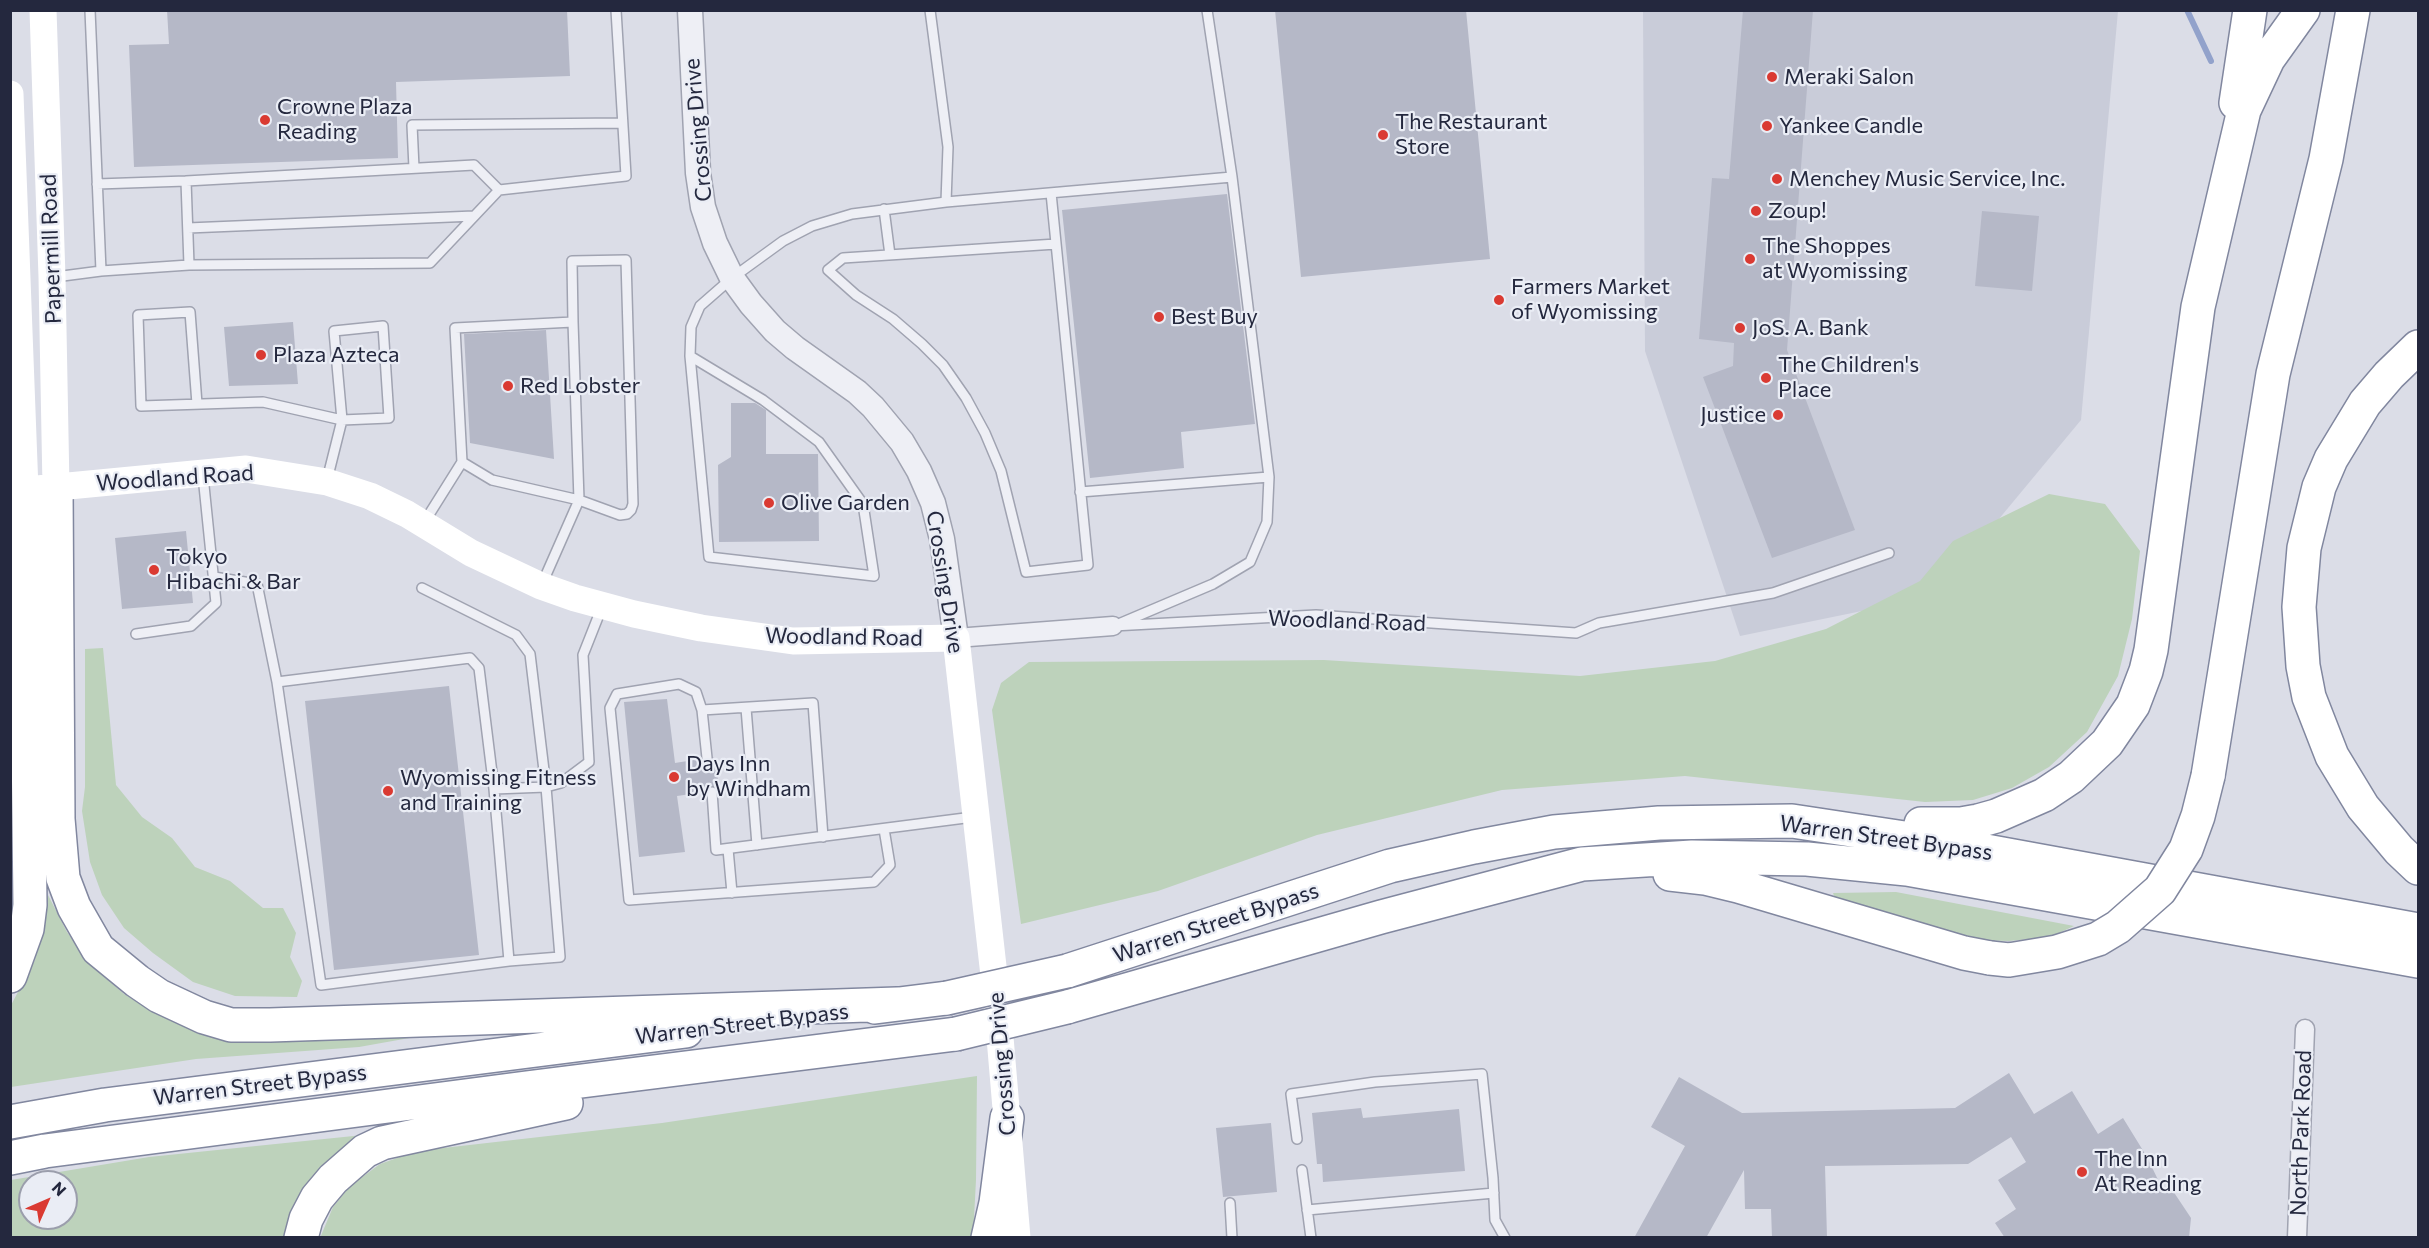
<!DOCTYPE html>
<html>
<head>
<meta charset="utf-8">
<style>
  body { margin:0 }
  #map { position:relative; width:2429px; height:1248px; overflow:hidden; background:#dbdde7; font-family:Commissioner,sans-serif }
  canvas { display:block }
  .frame { position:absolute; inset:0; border:12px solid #24283e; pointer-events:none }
  .north { position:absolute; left:18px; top:1170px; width:60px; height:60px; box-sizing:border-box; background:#eaedf5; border:2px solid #9b9eac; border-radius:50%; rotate:45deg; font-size:16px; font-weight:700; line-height:24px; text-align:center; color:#24283e }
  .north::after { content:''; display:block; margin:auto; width:21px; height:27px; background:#da3a32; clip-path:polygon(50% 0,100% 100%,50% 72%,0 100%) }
</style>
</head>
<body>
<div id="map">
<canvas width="2429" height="1248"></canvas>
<div class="frame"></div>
<div class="north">N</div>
</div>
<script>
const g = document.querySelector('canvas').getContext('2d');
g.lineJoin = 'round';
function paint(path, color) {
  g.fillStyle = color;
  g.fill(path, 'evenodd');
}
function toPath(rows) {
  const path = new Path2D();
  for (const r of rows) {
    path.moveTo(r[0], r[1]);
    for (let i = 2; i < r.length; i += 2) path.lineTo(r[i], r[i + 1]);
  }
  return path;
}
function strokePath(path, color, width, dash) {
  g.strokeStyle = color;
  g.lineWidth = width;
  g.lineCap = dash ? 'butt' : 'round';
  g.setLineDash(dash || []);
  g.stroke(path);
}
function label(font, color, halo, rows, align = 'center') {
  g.font = font + ' Commissioner,sans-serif';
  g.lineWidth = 4.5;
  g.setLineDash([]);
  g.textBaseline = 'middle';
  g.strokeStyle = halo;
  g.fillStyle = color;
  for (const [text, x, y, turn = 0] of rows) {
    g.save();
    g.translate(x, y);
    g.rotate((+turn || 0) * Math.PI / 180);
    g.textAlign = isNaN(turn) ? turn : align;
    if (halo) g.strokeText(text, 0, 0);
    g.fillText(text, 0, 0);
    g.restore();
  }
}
paint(toPath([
  [1643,11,2118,11,2081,420,1935,596,1740,636,1645,351]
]), '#c9ccd9');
paint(toPath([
  [2049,494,2105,504,2140,551,2132,619,2118,676,2087,732,2049,767,2012,788,1973,800,1925,802,1685,776,1502,790,1317,835,1158,891,1021,924,992,710,1001,683,1029,662,1324,660,1580,676,1715,661,1826,629,1920,581,1953,541],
  [103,648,116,785,142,817,172,838,195,867,230,881,263,908,283,908,296,933,290,957,302,981,297,997,235,996,193,982,153,953,124,928,102,895,90,862,82,811,85,787,85,649],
  [1896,892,2074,926,2050,937,2009,941,1974,940,1836,901,1833,893],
  [48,895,67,932,92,966,124,994,159,1015,196,1030,443,1032,359,1047,196,1059,11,1087,10,1007,35,960],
  [977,1076,976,1180,973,1237,320,1238,333,1207,350,1186,380,1164,417,1151,662,1123],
  [373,1134,285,1237,11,1238,11,1180,149,1157],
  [30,1182,66,1182,66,1218,30,1218]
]), '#bdd2bb');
strokePath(toPath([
  [2187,10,2211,61]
]), '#92a2cb', 6);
paint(toPath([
  [167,10,567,10,570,76,396,82,398,158,134,167,129,45,169,44],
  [1275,10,1466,10,1490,259,1301,277],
  [1743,10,1813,10,1787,350,1855,530,1772,558,1703,377,1733,366,1734,343,1699,339,1712,178,1729,179],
  [1227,194,1255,424,1181,432,1184,468,1090,478,1062,210],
  [1982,211,2039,216,2032,291,1975,286],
  [293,322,298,384,229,386,224,327],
  [546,330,554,459,470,443,464,334],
  [731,403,755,403,766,410,766,454,818,454,819,541,719,542,718,465,731,457],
  [186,531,193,603,122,609,115,538],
  [449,686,479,955,334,970,305,701],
  [667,699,675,763,700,759,704,764,708,765,714,757,720,791,711,785,705,792,677,796,685,852,639,857,624,702],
  [2009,1073,2034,1114,2072,1091,2098,1134,2123,1118,2147,1157,2162,1188,2173,1191,2191,1218,2189,1238,2005,1238,1995,1223,2016,1209,1998,1180,2026,1162,2011,1137,1968,1164,1825,1166,1827,1238,1772,1238,1771,1209,1745,1209,1744,1170,1706,1238,1634,1238,1685,1146,1651,1127,1679,1077,1742,1113,1955,1108],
  [1361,1108,1363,1118,1459,1109,1465,1171,1323,1182,1322,1164,1317,1164,1312,1113],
  [1271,1123,1277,1192,1223,1197,1216,1128]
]), '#b5b8c7');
const service = toPath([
  [90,10,101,271],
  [930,10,948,147,946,202],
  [414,168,412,125,622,123],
  [186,181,474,165,499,190],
  [97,184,186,181,189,265],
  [1051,193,1088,565,1026,572,1001,471,985,433,966,398,943,365,922,344,893,319,856,295,828,270,843,258,1056,244],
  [884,209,890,255],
  [188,228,474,216],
  [55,277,101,271,189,265,430,263,499,190,626,176,616,10],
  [690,356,763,400,819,442,863,504,874,576,709,557,690,356,691,327,700,306,732,278,783,241,812,226,852,214,946,202,1232,177],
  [197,404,190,312,138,315,141,406,263,402,342,420,389,418,383,326,334,331,342,420,327,480],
  [1080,492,1269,477,1232,177,1207,10],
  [425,521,462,462],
  [214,577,257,584,277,682,321,985,509,961],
  [542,584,579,500,573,322,572,261,626,260,633,504,631,510,627,514,620,515,579,500,492,480,462,462,455,328,573,322],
  [1121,623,1213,584,1250,562,1267,522,1269,477],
  [1113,626,1316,615,1576,633,1599,623,1773,593,1889,553],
  [136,634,191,626,216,603,203,476],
  [277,682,470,658,479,668,494,789,509,961,560,957,546,787,530,654,516,635,422,588],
  [746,708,757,845],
  [702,710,696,692,679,684,617,694,610,708,629,900,874,882,890,865,884,829],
  [707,758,702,710,813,703,823,837],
  [494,789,546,787,561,783,589,762,583,655,602,607],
  [712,792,716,850,973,817],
  [728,849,732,893],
  [1297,1139,1291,1094,1375,1082,1482,1074,1493,1178,1495,1220,1505,1238],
  [1302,1170,1311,1238],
  [1230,1203,1232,1238],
  [1307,1210,1494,1193]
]);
const minor = toPath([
  [956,638,1113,626],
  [2297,1238,2305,1029]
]);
const tertiary = toPath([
  [690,10,698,173,703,207,715,243,732,278,751,304,775,331,795,348,857,392,873,407,902,442,919,471,933,503,942,539,956,638]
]);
const motorway = toPath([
  [2236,103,2250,10],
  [2418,347,2389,375,2365,403,2331,459,2319,487,2304,548,2299,607,2303,666,2309,697,2332,756,2363,807,2399,850,2418,868],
  [56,487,58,819,63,878,74,907,98,949,137,981,159,996,204,1017,231,1025,270,1025,897,1004],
  [2208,776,2273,374,2326,159,2353,10],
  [1921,824,1961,824,1978,821,1996,816,2044,795,2071,777,2107,743,2133,705,2146,671,2151,650,2198,307,2244,110,2268,59,2303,10],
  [1670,874,1705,878,1738,886,1964,953,1990,958],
  [1067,971,1390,866,1474,847,1554,832,1659,823,1792,821,1964,847,2418,930],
  [10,976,27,929,30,905,25,490],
  [875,1007,947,998],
  [1067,1007,1381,917,1582,864,1692,857,1807,859,1907,869,2418,961],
  [10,1122,105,1105,686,1031],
  [10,1158,45,1151,526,1088,956,1034],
  [301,1238,306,1219,317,1198,333,1179,365,1151,382,1143,566,1103],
  [988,1238,996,1203,1007,1118]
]);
strokePath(service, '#a0a3b1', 12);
strokePath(minor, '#a0a3b1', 21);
strokePath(tertiary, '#a0a3b1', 27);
strokePath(motorway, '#81879f', 36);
strokePath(service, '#eeeff5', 9);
strokePath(minor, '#eeeff5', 18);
strokePath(tertiary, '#eeeff5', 24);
strokePath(toPath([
  [43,10,52,277,56,487],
  [10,94,25,490],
  [37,489,246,469,327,482,370,496,407,514,471,553,541,586,575,598,634,614,701,628,793,641,956,638,997,1002,1017,1238]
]), '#fff', 27);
strokePath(motorway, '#fff', 33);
const motorwayBridge = toPath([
  [1990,958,2009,960,2057,952,2098,939,2118,927,2160,890,2186,849,2198,816,2208,776],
  [947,998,1067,971],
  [956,1034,1067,1007]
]);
strokePath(motorwayBridge, '#81879f', 36, []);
strokePath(motorwayBridge, '#fff', 33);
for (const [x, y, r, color] of [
  [1772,77,6,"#da3a32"],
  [265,120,6,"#da3a32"],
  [1767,126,6,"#da3a32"],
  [1383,135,6,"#da3a32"],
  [1777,179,6,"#da3a32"],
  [1756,211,6,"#da3a32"],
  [1750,259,6,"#da3a32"],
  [1499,300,6,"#da3a32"],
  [1159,317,6,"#da3a32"],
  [1740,328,6,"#da3a32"],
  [261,355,6,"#da3a32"],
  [1766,378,6,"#da3a32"],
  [508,386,6,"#da3a32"],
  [1778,415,6,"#da3a32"],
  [769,503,6,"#da3a32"],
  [154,570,6,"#da3a32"],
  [674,777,6,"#da3a32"],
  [388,791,6,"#da3a32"],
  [2082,1172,6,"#da3a32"]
]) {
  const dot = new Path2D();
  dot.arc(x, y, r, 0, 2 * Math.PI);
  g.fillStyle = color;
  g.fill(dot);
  strokePath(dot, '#eaedf5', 2);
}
label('22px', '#24283e', '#eaedf5', [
  ["Meraki Salon",1784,77],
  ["Crowne Plaza",277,107],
  ["Reading",277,132],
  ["The Restaurant",1395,122],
  ["Store",1395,147],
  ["Yankee Candle",1779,126],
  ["Menchey Music Service, Inc.",1789,179],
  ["Zoup!",1768,211],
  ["The Shoppes",1762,246],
  ["at Wyomissing",1762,271],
  ["Farmers Market",1511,287],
  ["of Wyomissing",1511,312],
  ["Best Buy",1171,317],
  ["JoS. A. Bank",1752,328],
  ["Plaza Azteca",273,355],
  ["The Children's",1778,365],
  ["Place",1778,390],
  ["Red Lobster",520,386],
  ["Justice",1766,415,"right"],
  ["Olive Garden",781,503],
  ["Tokyo",166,557],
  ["Hibachi & Bar",166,582],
  ["Days Inn",686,764],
  ["by Windham",686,789],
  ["Wyomissing Fitness",400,778],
  ["and Training",400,803],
  ["The Inn",2094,1159],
  ["At Reading",2094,1184]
], 'left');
label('22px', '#24283e', '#eaedf5', [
  ["Crossing Drive",698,130,-95],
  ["Papermill Road",51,249,-92],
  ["Woodland Road",175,478,-4],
  ["Crossing Drive",945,582,81],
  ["Woodland Road",1347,621,2],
  ["Woodland Road",844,637,1],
  ["Warren Street Bypass",1886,838,8],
  ["Warren Street Bypass",1216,923,-18],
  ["Warren Street Bypass",742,1024,-7],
  ["Crossing Drive",1002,1064,-95],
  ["Warren Street Bypass",260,1085,-7],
  ["North Park Road",2301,1133,-88]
]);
</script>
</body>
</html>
